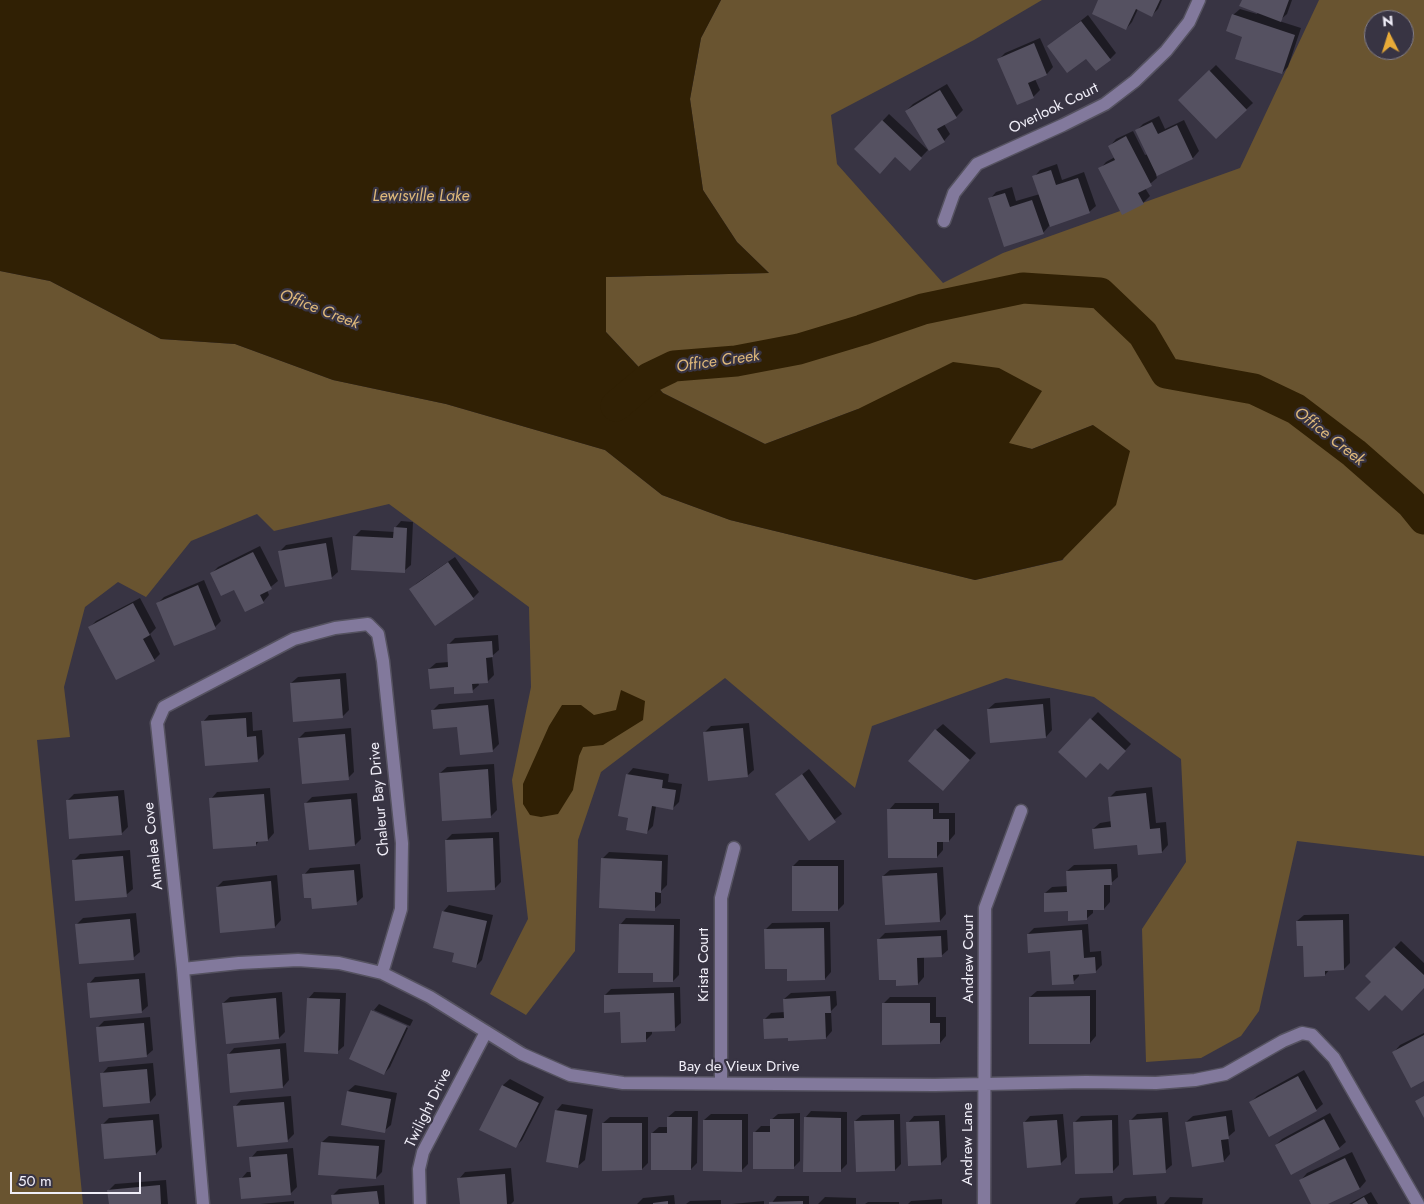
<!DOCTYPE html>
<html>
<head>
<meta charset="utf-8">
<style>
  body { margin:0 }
  #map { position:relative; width:1424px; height:1204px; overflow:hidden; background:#383443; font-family:Jost,sans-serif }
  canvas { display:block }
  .north { position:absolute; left:1364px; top:10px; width:50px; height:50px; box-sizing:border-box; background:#383443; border:1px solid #827e8b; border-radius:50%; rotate:355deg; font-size:14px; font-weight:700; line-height:20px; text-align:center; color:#f0eef8 }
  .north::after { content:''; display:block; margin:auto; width:18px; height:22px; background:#e9ab38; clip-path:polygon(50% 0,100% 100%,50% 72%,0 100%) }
  .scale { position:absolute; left:10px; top:1172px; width:131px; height:22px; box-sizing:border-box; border:2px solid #f0eef8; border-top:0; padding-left:6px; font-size:15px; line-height:18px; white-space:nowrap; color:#f0eef8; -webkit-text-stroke:4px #383443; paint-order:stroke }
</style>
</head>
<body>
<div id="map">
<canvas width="1424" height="1204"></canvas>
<div class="north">N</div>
<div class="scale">50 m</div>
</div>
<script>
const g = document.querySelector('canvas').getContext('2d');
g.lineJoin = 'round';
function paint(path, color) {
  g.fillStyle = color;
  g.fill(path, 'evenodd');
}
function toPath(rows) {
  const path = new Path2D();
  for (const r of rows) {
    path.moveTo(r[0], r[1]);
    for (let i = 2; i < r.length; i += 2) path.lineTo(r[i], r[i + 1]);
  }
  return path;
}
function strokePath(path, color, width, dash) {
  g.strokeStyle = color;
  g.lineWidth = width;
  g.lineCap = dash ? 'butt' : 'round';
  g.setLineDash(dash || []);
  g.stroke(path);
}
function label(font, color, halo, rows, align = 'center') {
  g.font = font + ' Jost,sans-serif';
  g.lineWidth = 4.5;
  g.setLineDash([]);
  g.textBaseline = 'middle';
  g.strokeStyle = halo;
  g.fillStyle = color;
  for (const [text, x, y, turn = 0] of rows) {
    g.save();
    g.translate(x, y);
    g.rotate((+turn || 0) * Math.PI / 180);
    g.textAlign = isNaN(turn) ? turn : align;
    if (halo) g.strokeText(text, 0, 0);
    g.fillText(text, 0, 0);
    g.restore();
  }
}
paint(toPath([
  [721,0,1042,0,974,40,831,115,837,164,943,283,1003,253,1240,168,1319,0,1424,0,1424,856,1297,841,1259,1011,1241,1036,1201,1058,1146,1062,1142,929,1186,862,1181,759,1094,697,1006,678,872,726,855,788,725,678,601,772,578,840,575,951,526,1015,490,994,528,919,512,780,531,687,529,607,389,504,274,531,257,514,191,541,146,597,118,582,85,607,64,687,70,737,37,740,83,1204,0,1204,0,271,50,281,161,339,235,344,333,380,446,404,605,450,662,495,730,520,975,580,1063,560,1093,425,1032,449,858,409,765,444,663,393,606,332,606,277,769,273,737,242,703,190,690,99,701,38],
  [1374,20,1404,20,1404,50,1374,50]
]), '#695430');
paint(toPath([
  [0,0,721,0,701,38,690,99,703,190,737,242,769,273,606,277,606,332,663,393,765,444,858,409,953,362,999,368,1042,391,1009,443,1032,449,1093,425,1130,451,1116,505,1062,560,975,580,730,520,662,495,605,450,446,404,333,380,235,344,161,339,50,281,0,271],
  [621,690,645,701,643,720,603,745,583,747,579,756,573,790,558,814,541,817,530,815,523,804,523,784,549,726,562,705,581,705,594,715,616,710]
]), '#302004');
paint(toPath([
  [1100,0,1162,0,1158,9,1152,15,1138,9,1132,22,1126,29],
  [1243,0,1292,0,1287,14,1279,21,1301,28,1288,67,1282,73,1244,36,1233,15,1240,9,1257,14,1258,12],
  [1088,15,1116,53,1110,59,1087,57,1049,46],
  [1040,38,1053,67,1047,74,1035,79,1040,90,1033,97,998,60,1005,53],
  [1216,65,1253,103,1216,138,1180,100],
  [947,84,963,110,956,117,944,124,950,134,944,141,906,111,913,104],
  [889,114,928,150,910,169,896,156,856,149],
  [1159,116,1165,129,1184,120,1199,151,1193,158,1156,175,1157,178,1145,188,1150,196,1143,203,1100,169,1106,162,1115,157,1110,146,1116,139,1133,131,1145,155,1148,154,1136,131,1143,124],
  [1057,164,1062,180,1084,172,1096,206,1089,212,1049,226,1043,233,990,199,996,192,1012,187,1016,201,1040,194,1034,177,1040,170],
  [401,521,413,522,411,565,404,571,354,537,361,530,395,532,395,528],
  [332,537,338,572,331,578,280,551,286,545],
  [260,546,278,581,267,590,269,595,263,602,235,588,211,574,218,567],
  [455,557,479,592,473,598,411,589,417,583],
  [204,580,221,621,215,627,158,603,164,597],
  [140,598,156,628,150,634,160,654,154,660,90,627,96,621],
  [498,635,499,650,492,656,494,675,487,682,478,682,479,685,472,691,455,686,429,669,436,663,449,662,448,645,455,638],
  [346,673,349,710,343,716,291,683,298,677],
  [1050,698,1052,730,1046,737,988,709,995,703],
  [494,699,499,744,492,751,459,726,433,710,439,704],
  [252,712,253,731,262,730,264,754,257,761,203,722,209,715],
  [1098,712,1131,744,1108,769,1100,761,1060,752],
  [749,723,754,770,747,776,705,732,711,726],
  [943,724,976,753,949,783,936,730],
  [351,728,354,772,348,778,299,738,305,732],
  [494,764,497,810,490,817,440,773,447,767],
  [633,768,669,774,668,782,682,784,679,802,672,809,656,806,653,826,647,832,629,817,627,775],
  [809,769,842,814,809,839,777,794],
  [1152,787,1156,823,1166,822,1168,845,1162,852,1093,829,1100,823,1112,821,1110,797,1116,791],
  [270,788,274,833,268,840,259,841,256,845,211,799,217,792],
  [124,790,128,827,121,834,67,801,74,794],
  [357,793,361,839,355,845,306,803,312,797],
  [895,803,939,803,939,813,955,813,955,834,949,841,943,841,943,850,937,857,889,810],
  [499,832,501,882,494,889,446,840,452,834],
  [130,850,133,889,126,895,73,861,80,854],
  [609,852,668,855,667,885,661,891,661,903,654,909,602,859],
  [799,860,844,860,844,904,838,910,793,866],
  [360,864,363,897,356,903,312,896,304,875,310,868],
  [1117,864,1118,877,1110,884,1110,902,1104,909,1093,909,1093,913,1086,919,1045,893,1052,887,1068,886,1067,871,1074,865],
  [943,867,946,914,940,921,883,876,890,870],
  [277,875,281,920,275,927,217,887,223,881],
  [449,905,493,915,482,960,475,967,455,952,443,912],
  [136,913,140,952,133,958,77,924,83,918],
  [1349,914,1350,963,1344,969,1330,969,1325,975,1304,945,1297,921,1304,915],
  [626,918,680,919,679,975,673,981,620,925],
  [830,922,831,972,825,979,765,930,772,923],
  [1088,924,1090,952,1101,951,1102,965,1095,972,1079,973,1079,976,1073,982,1051,950,1028,934,1034,928],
  [947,930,948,950,941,956,924,957,924,977,918,984,897,978,879,939,885,933],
  [1401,941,1424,963,1424,986,1372,982,1367,976],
  [145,973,148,1006,141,1012,89,984,95,977],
  [680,987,681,1023,674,1029,652,1030,652,1034,646,1040,621,1011,605,995,611,989],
  [1096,990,1096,1036,1090,1043,1030,997,1037,991],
  [836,991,837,1005,831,1011,832,1031,826,1038,789,1036,765,1019,771,1013,785,1012,784,999,791,993],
  [282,992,285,1032,279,1038,223,1003,230,997],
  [314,992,346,993,344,1046,337,1052,308,999],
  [890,997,936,997,936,1017,946,1017,946,1036,940,1043,883,1004],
  [379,1004,413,1020,410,1026,374,1010],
  [373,1010,373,1012,408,1028,390,1067,384,1074,372,1011],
  [150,1017,153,1050,146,1056,97,1028,104,1021],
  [1424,1033,1424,1080,1394,1052,1400,1045],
  [286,1043,289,1080,283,1087,232,1092,228,1055,234,1048],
  [153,1063,156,1095,150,1102,102,1074,108,1067],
  [1304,1070,1323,1104,1316,1110,1251,1102,1257,1096],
  [510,1079,544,1097,522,1140,515,1147,481,1129,503,1085],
  [355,1085,397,1093,391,1125,384,1131,348,1091],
  [291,1096,294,1134,287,1141,235,1107,241,1100],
  [562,1104,593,1109,585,1160,578,1166,556,1111],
  [1232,1110,1235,1131,1228,1137,1230,1154,1224,1161,1193,1165,1186,1122,1193,1116],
  [675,1111,698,1111,697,1163,691,1169,652,1133,659,1127,668,1127,668,1117],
  [811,1111,847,1112,847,1164,840,1171,805,1118],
  [1168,1112,1172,1165,1165,1171,1130,1121,1137,1114],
  [800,1113,800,1161,793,1168,754,1133,761,1126,771,1126,771,1120,778,1114],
  [1330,1113,1346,1142,1339,1148,1276,1145,1282,1139],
  [159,1114,162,1147,156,1154,102,1125,109,1118],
  [711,1114,748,1114,748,1164,742,1170,704,1120],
  [900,1114,901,1164,895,1170,855,1121,862,1115],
  [1063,1114,1067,1157,1060,1164,1024,1123,1030,1116],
  [945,1115,947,1157,941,1163,908,1123,914,1116],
  [1118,1115,1119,1165,1113,1171,1075,1122,1081,1116],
  [610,1117,648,1117,648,1163,642,1169,603,1123],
  [329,1136,385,1140,382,1172,376,1178,322,1142],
  [293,1148,297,1187,290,1194,241,1179,247,1172,252,1172,251,1158,257,1151],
  [1352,1152,1366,1181,1360,1188,1325,1204,1313,1204,1301,1180,1307,1173],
  [511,1168,514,1201,511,1204,461,1204,459,1179,465,1172],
  [166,1180,168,1204,110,1204,109,1190,115,1184],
  [384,1185,385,1204,333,1204,332,1196,339,1189],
  [1371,1192,1378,1204,1349,1204],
  [674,1195,675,1204,637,1204,643,1198],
  [777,1196,809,1196,809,1204,771,1204],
  [1112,1196,1113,1204,1075,1204,1080,1198],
  [1156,1196,1157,1204,1118,1204,1125,1198],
  [825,1197,856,1198,856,1204,818,1204],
  [1170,1197,1203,1198,1202,1204,1164,1204],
  [942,1199,942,1204,908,1204,911,1201],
  [721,1200,721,1204,686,1204,690,1201],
  [294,1201,294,1204,260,1204],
  [764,1201,764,1204,732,1204],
  [868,1202,899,1202,899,1204,865,1204]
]), '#0007');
strokePath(toPath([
  [616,406,649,378,674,366,736,361,799,349,862,330,923,309,1023,288,1100,293,1143,334,1166,373,1254,389,1296,409,1354,453,1411,503,1424,519]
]), '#302004', 31);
paint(toPath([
  [1098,0,1160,0,1152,17,1136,9,1126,30,1092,14],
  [1242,0,1289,0,1281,22,1239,6],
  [1232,14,1295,35,1282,74,1235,59,1242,37,1226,31],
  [1081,21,1111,60,1096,71,1086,59,1067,73,1047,46],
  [1034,43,1047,75,1028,83,1034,98,1017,105,997,59],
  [1209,70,1247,110,1216,139,1178,100],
  [940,90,957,118,937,129,945,142,929,151,905,111],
  [882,120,922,158,910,171,895,157,880,174,854,149],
  [1152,122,1158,134,1177,125,1193,159,1157,176,1135,130],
  [1126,136,1152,186,1138,193,1144,204,1122,215,1098,168,1115,160,1108,146],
  [1051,170,1056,185,1078,178,1090,213,1050,227,1032,176],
  [1005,193,1010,207,1032,200,1044,234,1004,247,988,198],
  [394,527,407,528,405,573,351,570,353,536,393,538],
  [326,543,332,579,285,587,278,551],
  [253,552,272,589,260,595,264,603,245,612,234,590,221,596,210,573],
  [448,562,474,599,435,626,409,589],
  [198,585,216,629,174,646,156,603],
  [133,603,150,635,143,639,155,661,116,680,88,627],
  [492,641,493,657,486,658,488,683,472,684,473,693,454,694,454,687,430,689,428,669,448,667,447,644],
  [340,679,343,718,293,722,290,683],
  [1043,704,1046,738,990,743,987,709],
  [488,705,493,752,460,755,457,727,433,729,431,710],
  [246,718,247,737,256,736,258,762,205,766,201,721],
  [1090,718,1126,751,1108,770,1100,763,1086,778,1058,752],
  [743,728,748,777,708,781,703,732],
  [935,729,970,760,943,791,908,761],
  [345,734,349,780,302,784,298,738],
  [488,769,491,818,442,821,439,773],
  [626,774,663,780,662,788,676,790,673,810,652,806,647,834,626,830,628,818,618,816],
  [802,774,836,822,809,841,775,794],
  [1146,793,1150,829,1160,828,1162,853,1138,855,1137,845,1094,849,1092,829,1111,827,1108,797],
  [264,794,268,841,256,842,256,846,213,849,209,798],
  [118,796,122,835,69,839,66,800],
  [351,799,355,846,309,850,304,803],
  [887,809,933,809,933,819,949,819,949,842,937,842,937,858,888,858],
  [493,838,495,890,447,892,445,840],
  [123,856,127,897,75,901,72,860],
  [601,858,662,861,661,893,655,892,655,911,599,908],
  [792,866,838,866,838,911,792,911],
  [1111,869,1112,885,1104,885,1104,910,1087,910,1087,920,1068,921,1068,911,1044,912,1044,893,1067,892,1066,871],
  [354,870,357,905,312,909,311,898,304,898,302,874],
  [937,873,940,922,885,925,882,876],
  [271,881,275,928,220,933,216,887],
  [442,911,487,921,476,968,452,962,454,953,433,948],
  [130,919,134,960,79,964,75,924],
  [1343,920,1344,970,1325,971,1325,976,1304,977,1303,946,1297,946,1296,921],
  [619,924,674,925,673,982,653,982,653,973,618,973],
  [824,928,825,980,787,981,787,969,765,969,764,929],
  [1082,930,1084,958,1095,957,1096,973,1073,975,1074,984,1052,985,1050,951,1028,953,1027,934],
  [941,936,942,957,917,958,918,985,896,986,896,980,879,980,877,939],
  [1394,947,1424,975,1424,988,1402,1011,1385,995,1369,1011,1355,998,1371,982,1365,976],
  [139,979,142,1013,90,1018,87,983],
  [674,993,675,1031,646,1032,646,1042,621,1043,620,1012,604,1013,604,995],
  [830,996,831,1013,825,1013,826,1039,788,1041,788,1038,764,1039,763,1019,784,1018,783,999],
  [1090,996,1090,1044,1029,1044,1029,997],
  [276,998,279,1039,226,1044,222,1003],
  [307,998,340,999,338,1054,304,1052],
  [882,1003,930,1003,930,1023,940,1023,940,1044,882,1045],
  [371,1010,407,1026,384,1075,349,1059],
  [144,1023,147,1057,99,1062,96,1027],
  [1424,1035,1424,1081,1411,1088,1392,1052],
  [280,1049,283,1088,230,1093,227,1054],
  [147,1069,150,1103,103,1107,100,1073],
  [1298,1076,1317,1111,1269,1137,1249,1102],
  [502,1085,539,1103,516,1148,479,1130],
  [347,1091,391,1099,385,1133,341,1125],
  [1424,1096,1424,1118,1415,1101],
  [284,1102,288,1142,237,1147,233,1106],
  [555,1110,587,1115,578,1168,546,1162],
  [1226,1116,1229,1139,1221,1140,1224,1162,1192,1167,1185,1122],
  [667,1117,692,1117,691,1170,651,1170,651,1133,667,1133],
  [804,1117,841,1118,841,1172,803,1172],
  [1162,1118,1166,1173,1133,1175,1129,1120],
  [770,1119,794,1119,794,1169,753,1169,753,1132,770,1132],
  [1324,1119,1340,1149,1291,1175,1275,1145],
  [153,1120,156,1155,104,1159,101,1124],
  [703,1120,742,1120,742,1172,703,1171],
  [894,1120,895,1171,856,1172,854,1121],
  [1057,1120,1061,1165,1027,1168,1023,1122],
  [1112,1120,1113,1173,1075,1174,1073,1122],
  [939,1121,941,1165,908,1166,906,1122],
  [602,1123,642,1123,642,1170,602,1171],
  [321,1142,379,1146,376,1179,318,1175],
  [287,1154,291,1195,241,1199,239,1178,251,1177,249,1157],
  [1345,1158,1360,1189,1328,1204,1311,1204,1299,1180],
  [505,1174,507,1204,460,1204,457,1178],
  [160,1185,161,1204,109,1204,107,1190],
  [377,1191,379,1204,332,1204,331,1195],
  [1364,1197,1368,1204,1352,1204],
  [668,1201,668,1204,653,1204,653,1203],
  [803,1201,803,1204,769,1204,769,1202]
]), '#555161');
const minor = toPath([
  [944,221,954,193,977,164,1063,125,1105,104,1135,81,1166,51,1189,22,1199,0],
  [183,969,239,963,298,960,339,963,382,973,430,997,522,1054,570,1075,623,1083,935,1085,1086,1082,1156,1083,1195,1080,1225,1074,1283,1041,1302,1033,1312,1035,1334,1058,1418,1204],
  [721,1083,721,898,734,848],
  [203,1204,183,969,157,723,164,707,294,639,335,628,368,624,378,634,383,661,402,843,401,909,382,973],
  [420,1204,419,1169,423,1152,486,1032],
  [984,1204,985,908,1021,811]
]);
strokePath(minor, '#555260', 15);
strokePath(minor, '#82799c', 12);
label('15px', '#f0eef8', '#383443', [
  ["Overlook Court",1054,109,-26],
  ["Chaleur Bay Drive",380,799,-95],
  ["Annalea Cove",154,846,-96],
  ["Andrew Court",969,959,-90],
  ["Krista Court",704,965,-90],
  ["Bay de Vieux Drive",739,1067],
  ["Twilight Drive",429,1108,-64],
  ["Andrew Lane",968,1144,-90]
]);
label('italic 16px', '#deb87a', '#383443', [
  ["Lewisville Lake",421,197],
  ["Office Creek",319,310,21],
  ["Office Creek",718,362,-8],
  ["Office Creek",1329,437,38]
]);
</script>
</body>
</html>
